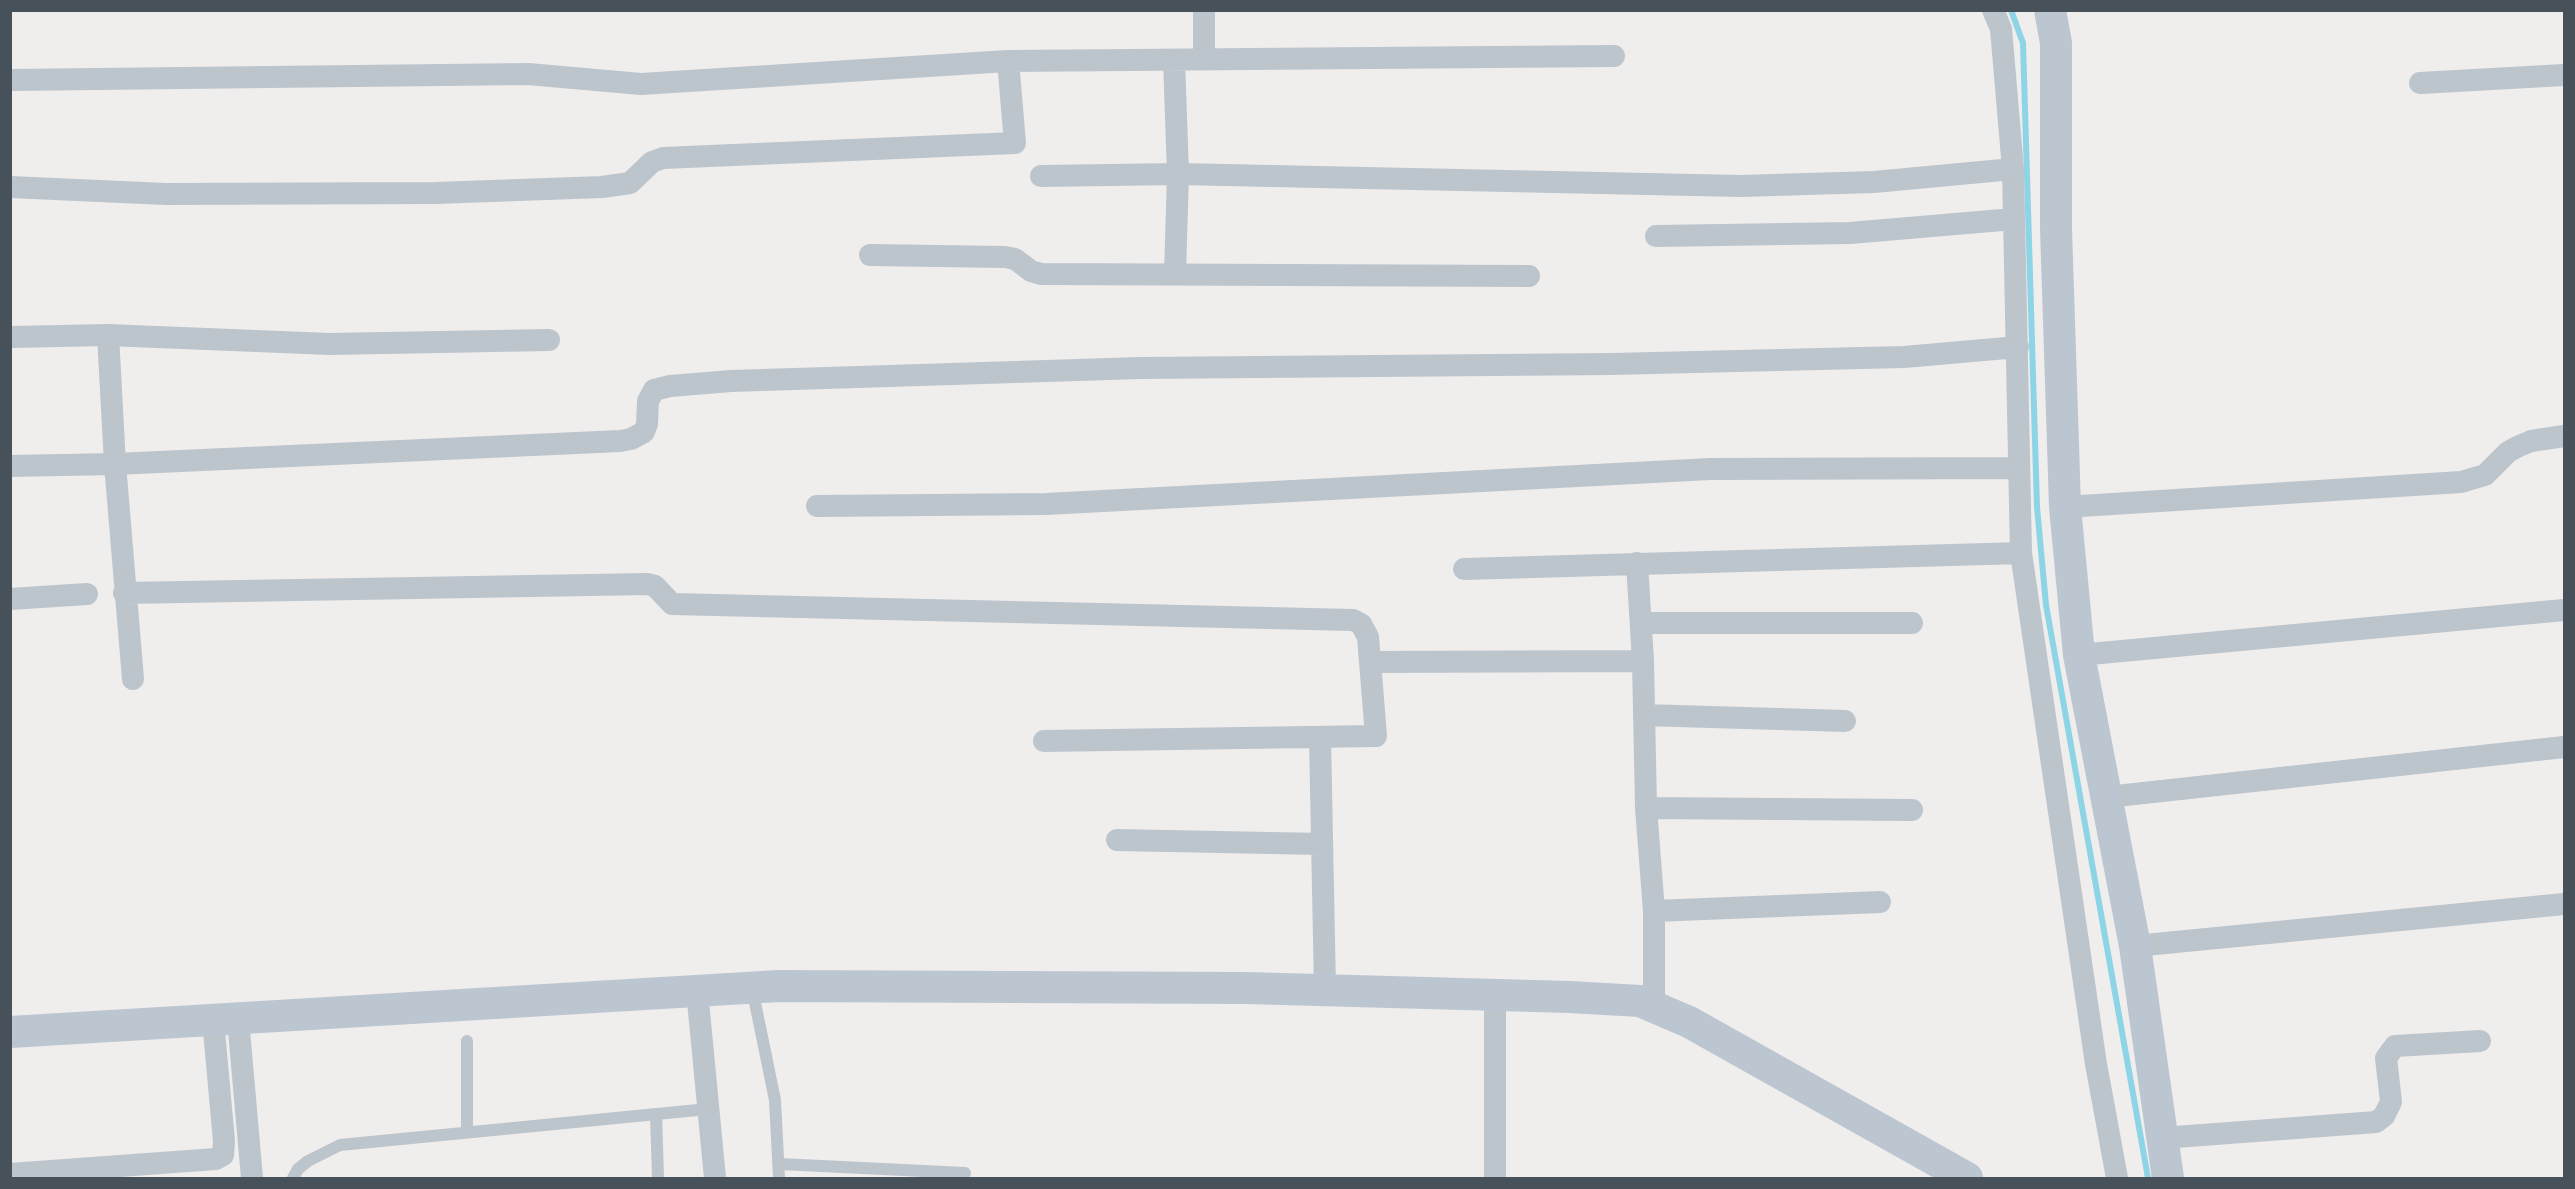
<!DOCTYPE html>
<html>
<head>
<meta charset="utf-8">
<style>
  body { margin:0 }
  #map { position:relative; width:2575px; height:1189px; overflow:hidden; background:#f0eded; font-family:Lato,sans-serif }
  canvas { display:block }
  .frame { position:absolute; inset:0; border:12px solid #475159; pointer-events:none }
</style>
</head>
<body>
<div id="map">
<canvas width="2575" height="1189"></canvas>
<div class="frame"></div>
</div>
<script>
const g = document.querySelector('canvas').getContext('2d');
g.lineJoin = 'round';
function toPath(rows) {
  const path = new Path2D();
  for (const r of rows) {
    path.moveTo(r[0], r[1]);
    for (let i = 2; i < r.length; i += 2) path.lineTo(r[i], r[i + 1]);
  }
  return path;
}
function strokePath(path, color, width, dash) {
  g.strokeStyle = color;
  g.lineWidth = width;
  g.lineCap = dash ? 'butt' : 'round';
  g.setLineDash(dash || []);
  g.stroke(path);
}
strokePath(toPath([
  [2011,10,2023,43,2037,507,2046,605,2148,1178]
]), '#8dd4e6', 6);
strokePath(toPath([
  [752,988,775,1100,779,1178],
  [467,1041,467,1132],
  [656,1114,658,1178],
  [780,1164,965,1173],
  [293,1178,298,1169,308,1161,340,1145,708,1109]
]), '#bcc5cc', 12);
strokePath(toPath([
  [1993,10,2001,29,2013,169,2021,553,2096,1064,2117,1178],
  [1204,59,1204,10],
  [1174,60,1178,174,1175,274],
  [10,80,528,74,641,84,1008,61,1614,56],
  [2420,83,2564,75],
  [1041,176,1178,174,1741,186,1874,182,2013,169],
  [10,187,166,194,436,193,602,187,630,183,652,162,663,158,1015,143,1008,61],
  [1656,236,1850,233,2014,219],
  [870,255,1005,257,1015,259,1031,271,1041,274,1529,276],
  [108,335,330,344,549,340],
  [10,337,108,335,115,464,133,679],
  [10,466,115,464,620,441,631,439,644,432,647,424,648,401,654,390,670,386,731,381,1141,368,1612,364,1904,357,2018,347],
  [817,506,1046,504,1710,469,2018,468],
  [2065,507,2461,482,2485,475,2508,452,2517,447,2531,441,2564,436],
  [1637,563,1643,661,1646,808,1654,911,1654,1007],
  [1464,569,2021,553],
  [124,593,647,584,655,586,672,604,1353,620,1361,624,1368,637,1376,736,1044,741],
  [10,599,87,594],
  [1641,623,1912,623],
  [2079,655,2564,610],
  [1372,662,1643,661],
  [1644,715,1845,721],
  [1320,737,1325,990],
  [2107,797,2564,747],
  [1646,808,1912,810],
  [1117,840,1322,844],
  [1654,911,1880,902],
  [2135,946,2564,904],
  [697,991,715,1178],
  [1495,995,1495,1178],
  [238,1019,252,1178],
  [2162,1138,2376,1122,2384,1116,2391,1102,2386,1058,2395,1046,2480,1041],
  [10,1174,216,1159,223,1155,224,1141,213,1020]
]), '#bcc5cc', 22);
strokePath(toPath([
  [2050,10,2056,43,2056,228,2065,507,2079,655,2135,946,2168,1178],
  [10,1032,779,986,1246,988,1570,997,1640,1001,1689,1022,1967,1178]
]), '#bcc6d0', 32);
</script>
</body>
</html>
